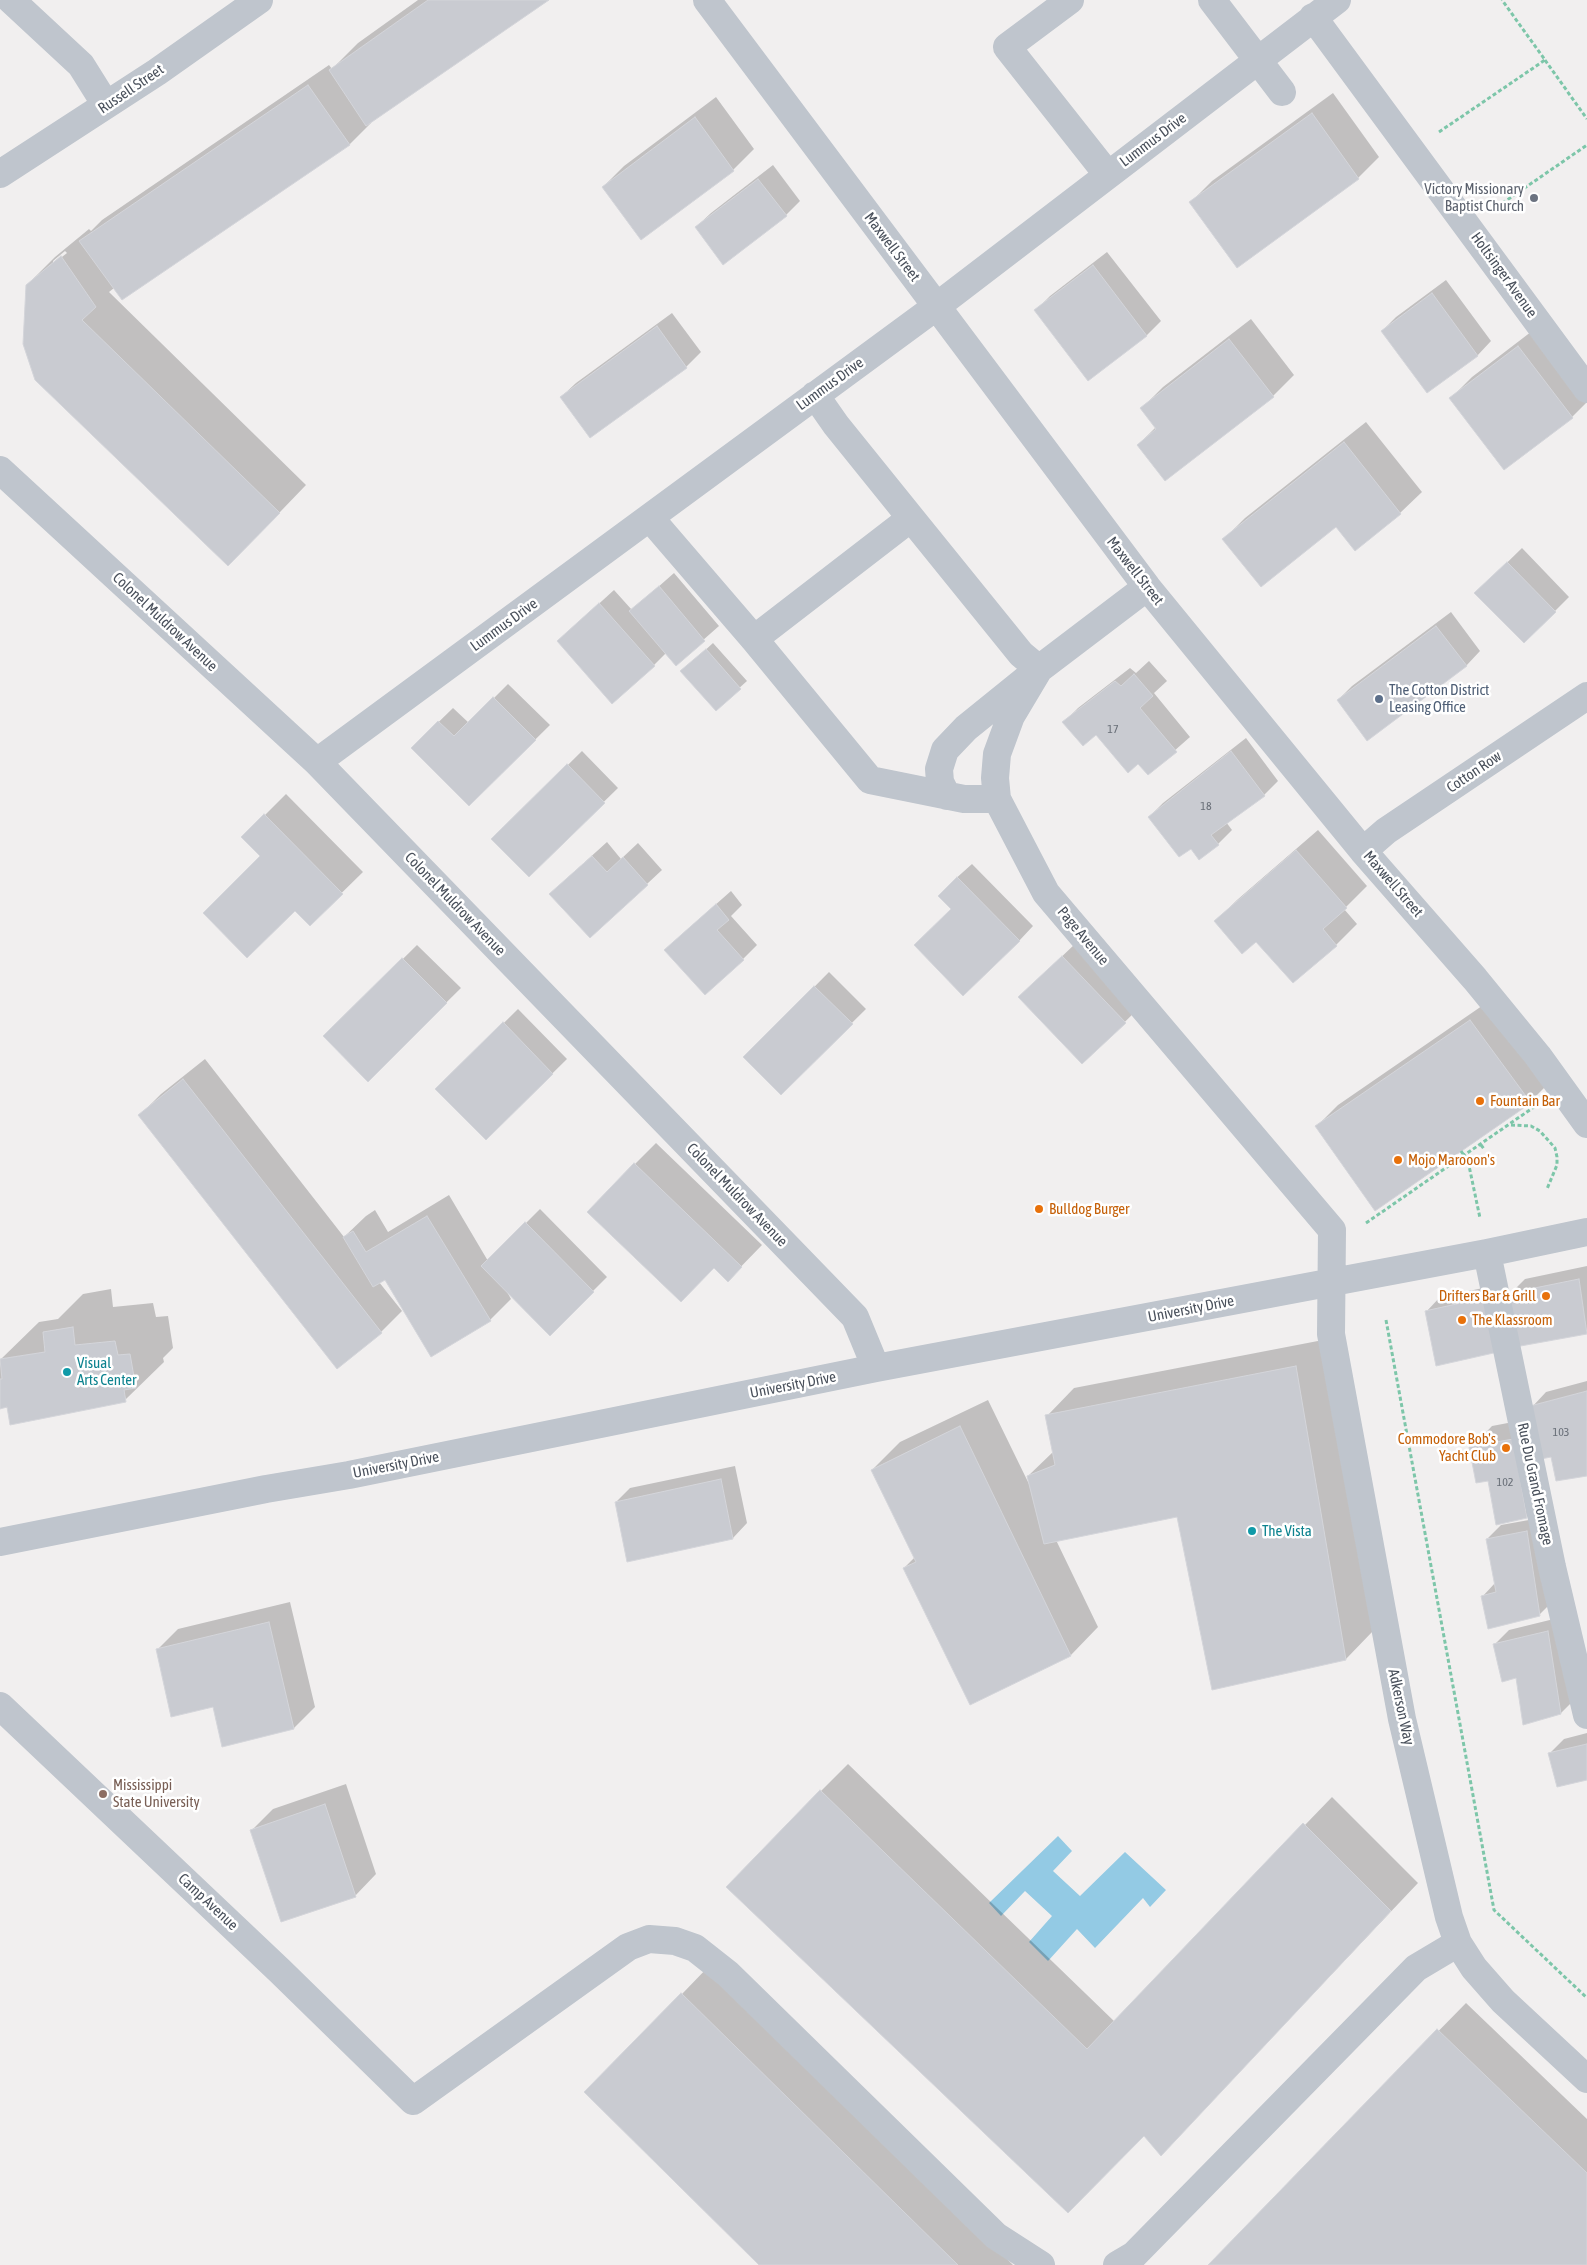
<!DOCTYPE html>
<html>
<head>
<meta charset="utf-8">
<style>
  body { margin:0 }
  canvas { display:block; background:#f1efef }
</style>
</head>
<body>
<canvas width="1587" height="2265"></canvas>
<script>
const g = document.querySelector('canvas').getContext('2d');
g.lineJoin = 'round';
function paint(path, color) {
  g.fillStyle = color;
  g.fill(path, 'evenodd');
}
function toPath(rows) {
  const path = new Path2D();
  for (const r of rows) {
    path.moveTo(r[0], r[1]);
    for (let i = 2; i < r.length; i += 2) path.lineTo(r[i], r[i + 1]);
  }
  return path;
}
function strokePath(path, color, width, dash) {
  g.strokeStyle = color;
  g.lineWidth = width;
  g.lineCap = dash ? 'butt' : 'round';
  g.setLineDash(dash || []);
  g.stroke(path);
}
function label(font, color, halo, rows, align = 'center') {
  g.font = font + ' "Asap Condensed",sans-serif';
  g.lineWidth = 5;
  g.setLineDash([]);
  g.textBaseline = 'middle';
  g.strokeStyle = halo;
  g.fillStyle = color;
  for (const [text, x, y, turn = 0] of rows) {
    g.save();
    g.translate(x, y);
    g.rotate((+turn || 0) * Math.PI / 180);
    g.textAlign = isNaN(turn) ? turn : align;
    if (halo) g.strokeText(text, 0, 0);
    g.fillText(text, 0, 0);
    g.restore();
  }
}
paint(toPath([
  [1058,1836,1072,1851,1053,1871,1080,1896,1125,1852,1166,1890,1150,1907,1143,1898,1095,1948,1077,1929,1048,1961,1029,1942,1052,1916,1025,1891,1001,1916,989,1903]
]), '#93cae4');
paint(toPath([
  [418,0,546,0,369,121,371,123,350,144,122,298,114,288,109,292,306,485,256,537,27,285,55,257,89,229,91,231,102,220,329,65,332,69,358,43],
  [65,251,67,253,53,264,53,261],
  [1333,93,1379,157,1358,178,1237,266,1191,202,1212,181],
  [716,97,754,149,733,170,603,187,624,166],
  [773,165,800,201,786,215,696,227,711,213],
  [1107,252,1161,321,1147,335,1088,379,1036,310,1050,296],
  [1446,280,1491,341,1477,356,1382,331,1396,317],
  [672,313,701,352,686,367,590,436,561,397,576,383],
  [1251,319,1294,375,1273,396,1138,445,1156,427,1142,408,1163,387],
  [1540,325,1587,402,1572,417,1451,398,1472,377],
  [1366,422,1422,492,1400,513,1355,549,1336,525,1224,539,1245,518],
  [1522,548,1569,597,1524,642,1476,593],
  [674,573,719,626,676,664,666,653,654,665,558,641,614,590,632,610],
  [1451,612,1480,651,1466,666,1338,700,1352,686],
  [713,643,747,681,716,709,689,665],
  [1149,661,1167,681,1154,693,1190,737,1148,774,1138,762,1096,733,1064,722,1078,708,1130,668,1136,673],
  [508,684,550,725,469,805,412,748,453,708,469,723],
  [1246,738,1278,781,1264,795,1226,822,1232,830,1218,844,1191,847,1149,817,1163,803],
  [582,751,618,788,529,875,493,839],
  [286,794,363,872,310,924,261,856,264,816],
  [1318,830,1367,886,1344,909,1357,924,1336,945,1256,940,1216,921,1237,900],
  [607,842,621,859,638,843,662,870,590,937,565,880],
  [972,864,1033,926,1019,941,952,909,953,881],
  [731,891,742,905,731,916,757,945,743,959,680,936],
  [1076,943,1139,1008,1083,1063,1034,983],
  [417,945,461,988,368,1080,325,1036],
  [829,972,866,1009,781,1093,745,1057],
  [1492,999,1551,1081,1530,1102,1317,1126,1338,1105],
  [518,1009,567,1059,486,1139,437,1089],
  [205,1059,344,1237,366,1216,375,1210,388,1232,449,1195,488,1261,540,1209,607,1277,550,1334,506,1290,511,1299,490,1320,385,1279,379,1282,402,1311,381,1332,140,1115,161,1094],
  [656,1143,762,1245,728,1280,635,1164],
  [1587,1266,1587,1333,1516,1346,1511,1293,1525,1279],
  [1502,1284,1497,1351,1426,1312,1440,1297],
  [111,1289,113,1307,153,1303,156,1317,168,1316,173,1348,163,1358,164,1362,125,1400,0,1408,0,1360,39,1322,58,1319,83,1294],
  [1323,1340,1373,1631,1346,1659,1213,1688,1178,1516,1056,1540,1098,1627,1071,1655,970,1704,904,1568,915,1557,872,1470,900,1442,988,1400,1029,1484,1028,1476,1054,1451,1047,1416,1074,1388],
  [1587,1381,1587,1474,1552,1456,1541,1458,1548,1496,1527,1517,1489,1480,1471,1448,1492,1426,1534,1418,1532,1407,1546,1392],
  [735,1466,747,1523,733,1538,616,1502,630,1488],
  [1540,1518,1554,1600,1540,1614,1482,1597,1495,1583,1487,1539,1501,1525],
  [290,1602,315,1707,294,1728,214,1705,157,1650,178,1629],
  [1562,1617,1575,1699,1561,1713,1517,1677,1495,1644,1509,1630],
  [1587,1733,1587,1779,1550,1753,1564,1739],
  [848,1764,1115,2022,1332,1797,1418,1883,1188,2126,1144,2134,821,1791],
  [346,1784,376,1874,355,1896,251,1831,273,1809],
  [709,1966,1013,2265,761,2265,682,1994],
  [1466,2003,1587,2119,1587,2265,1209,2265]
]), '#0003');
const building = toPath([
  [428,0,549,0,366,126,329,70,428,0],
  [308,85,350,145,122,300,79,241,308,85],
  [1312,113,1359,179,1237,268,1189,202,1312,113],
  [695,117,734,171,641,240,602,187,695,117],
  [758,179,787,216,723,265,695,227,758,179],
  [61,256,96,307,82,320,280,513,228,566,35,380,23,344,26,285,61,256],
  [1093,265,1147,336,1088,381,1034,310,1093,265],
  [1432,293,1478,356,1427,393,1381,331,1432,293],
  [657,326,687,368,590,438,560,397,657,326],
  [1229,339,1274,397,1165,481,1137,445,1156,429,1140,408,1229,339],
  [1518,346,1573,418,1504,470,1449,398,1518,346],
  [1344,442,1401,514,1355,551,1336,527,1261,587,1222,539,1344,442],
  [1507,562,1556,612,1524,643,1474,593,1507,562],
  [659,586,705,641,676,666,629,611,659,586],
  [599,603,655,666,612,704,557,641,599,603],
  [1436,626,1467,666,1367,741,1337,700,1436,626],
  [706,649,741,689,716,711,680,671,706,649],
  [1134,674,1153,696,1140,708,1177,752,1148,775,1138,764,1128,773,1096,735,1083,746,1062,722,1115,681,1121,686,1134,674],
  [493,697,536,740,469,806,411,748,438,721,454,736,493,697],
  [1231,751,1265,796,1211,835,1219,845,1199,860,1191,849,1179,857,1148,817,1231,751],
  [567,764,605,803,529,877,491,839,567,764],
  [264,814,343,894,310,926,295,911,247,958,203,913,260,856,241,837,264,814],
  [1296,850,1347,908,1323,929,1337,946,1293,983,1256,942,1242,954,1214,921,1296,850],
  [592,856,607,872,623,857,648,885,590,938,549,894,592,856],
  [957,877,1020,941,963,996,914,945,951,909,938,896,957,877],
  [716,904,729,920,717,930,744,960,705,995,664,950,716,904],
  [1062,956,1126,1023,1082,1064,1018,997,1062,956],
  [402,958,447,1003,368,1082,323,1036,402,958],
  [814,986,853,1024,781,1095,743,1057,814,986],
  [1470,1020,1531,1103,1375,1211,1315,1126,1470,1020],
  [503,1022,553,1074,486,1140,435,1089,503,1022],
  [183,1079,382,1333,337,1369,138,1115,183,1079],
  [634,1163,742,1267,728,1282,714,1268,681,1302,587,1212,634,1163],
  [427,1216,491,1321,431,1357,385,1280,373,1287,343,1237,353,1231,366,1252,427,1216],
  [525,1222,594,1292,550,1336,481,1266,525,1222],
  [1579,1279,1587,1334,1515,1347,1510,1293,1579,1279],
  [1488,1297,1498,1352,1436,1366,1425,1311,1488,1297],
  [73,1327,75,1345,115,1341,118,1355,130,1354,136,1388,124,1390,126,1402,10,1425,7,1407,0,1409,0,1379,2,1379,0,1359,45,1352,43,1332,73,1327],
  [1296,1366,1346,1660,1212,1690,1177,1517,1044,1544,1027,1476,1055,1465,1045,1415,1296,1366],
  [1587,1391,1587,1476,1556,1481,1551,1457,1541,1459,1530,1406,1587,1391],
  [960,1426,1071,1656,970,1705,903,1568,916,1562,871,1470,960,1426],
  [1513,1439,1527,1518,1496,1525,1488,1481,1476,1483,1469,1447,1513,1439],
  [721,1479,733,1539,627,1562,615,1502,721,1479],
  [1527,1531,1540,1616,1488,1629,1481,1596,1496,1592,1486,1539,1527,1531],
  [269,1622,294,1729,222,1747,213,1707,171,1717,156,1649,269,1622],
  [1548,1631,1561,1714,1523,1725,1516,1678,1502,1682,1493,1644,1548,1631],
  [1587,1744,1587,1780,1557,1787,1548,1753,1587,1744],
  [820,1790,1087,2049,1303,1823,1391,1911,1161,2156,1144,2136,1068,2213,726,1887,820,1790],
  [325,1804,356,1897,281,1922,250,1830,325,1804],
  [681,1993,958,2265,759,2265,584,2092,681,1993],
  [1437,2029,1587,2173,1587,2265,1208,2265,1437,2029]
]);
paint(building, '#c9cbd1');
strokePath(building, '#d4d5da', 1);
strokePath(toPath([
  [1545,60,1587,119],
  [1439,132,1545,60,1502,0],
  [1497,207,1587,145],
  [1511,1125,1531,1126,1540,1131,1555,1148,1557,1157,1557,1165,1547,1189],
  [1481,1145,1484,1149],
  [1461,1151,1468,1161,1480,1218],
  [1366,1223,1534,1107],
  [1386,1320,1494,1910,1587,1998]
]), '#7dc6a9', 3, [4, 2.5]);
strokePath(toPath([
  [11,0,81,65,106,105],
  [707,0,1147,587,1363,851,1475,979,1538,1056,1587,1124],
  [1070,0,1007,47,1108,175],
  [1212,0,1282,92],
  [1313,17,1587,389],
  [0,174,157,72,259,0],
  [815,395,836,425,911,518],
  [0,470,317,762,855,1317,876,1368],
  [650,518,754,639],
  [1147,587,1039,669,1011,716,997,754,995,778,997,799,1046,893,1332,1230,1331,1334,1402,1719,1449,1917,1458,1943,1474,1968,1503,2001,1587,2079],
  [317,762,937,306,1337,0],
  [947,796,940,782,939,769,945,750,966,728,1039,669,1021,654,911,518,754,639,870,780,964,799,997,799],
  [1363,851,1386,831,1587,696],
  [1487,1253,1552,1567,1587,1715],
  [0,1542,266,1489,349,1475,876,1368,1487,1253,1587,1232],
  [0,1706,280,1971,413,2101,628,1947,649,1939,675,1941,695,1948,728,1974,996,2236,1041,2265],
  [1117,2265,1134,2255,1416,1968,1458,1943]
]), '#bfc5cd', 28);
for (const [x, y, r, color] of [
  [1534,198,5,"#6b7280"],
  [1379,699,5,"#5c6f8a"],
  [1480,1101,5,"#e8710a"],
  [1398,1160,5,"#e8710a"],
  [1039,1209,5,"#e8710a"],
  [1546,1296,5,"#e8710a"],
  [1462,1320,5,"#e8710a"],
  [67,1372,5,"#0f9aa8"],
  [1506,1448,5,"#e8710a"],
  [1252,1531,5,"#0f9aa8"],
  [103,1794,5,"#8d6e63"]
]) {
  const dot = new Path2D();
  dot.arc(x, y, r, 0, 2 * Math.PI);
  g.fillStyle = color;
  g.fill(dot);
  strokePath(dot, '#fff', 2);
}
label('12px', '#696f78', null, [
  ["17",1113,729],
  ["18",1206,806],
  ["103",1561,1432],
  ["102",1505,1482]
]);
label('15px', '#49505b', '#fff', [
  ["Russell Street",131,89,-34],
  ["Lummus Drive",1153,140,-37],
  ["Maxwell Street",892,247,53],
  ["Holtsinger Avenue",1504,275,54],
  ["Lummus Drive",830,384,-36],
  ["Maxwell Street",1135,571,52],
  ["Colonel Muldrow Avenue",165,622,43],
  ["Lummus Drive",504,625,-36],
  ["Cotton Row",1474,772,-34],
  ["Maxwell Street",1393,884,49],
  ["Colonel Muldrow Avenue",455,904,46],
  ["Page Avenue",1083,936,50],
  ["Colonel Muldrow Avenue",737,1195,46],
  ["University Drive",1191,1309,-11],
  ["University Drive",793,1385,-11],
  ["University Drive",396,1465,-11],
  ["Rue Du Grand Fromage",1535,1484,78],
  ["Adkerson Way",1401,1707,78],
  ["Camp Avenue",208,1902,43]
]);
label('15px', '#5b616d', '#fff', [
  ["Victory Missionary",1524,189],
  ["Baptist Church",1524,206]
], 'right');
label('15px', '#4e5e75', '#fff', [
  ["The Cotton District",1389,690],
  ["Leasing Office",1389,707]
], 'left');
label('15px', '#c56008', '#fff', [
  ["Fountain Bar",1490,1101],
  ["Mojo Marooon's",1408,1160],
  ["Bulldog Burger",1049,1209],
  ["Drifters Bar & Grill",1536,1296,"right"],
  ["The Klassroom",1472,1320],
  ["Commodore Bob's",1496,1439,"right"],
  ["Yacht Club",1496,1456,"right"]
], 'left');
label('15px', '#0d838f', '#fff', [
  ["Visual",77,1363],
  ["Arts Center",77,1380],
  ["The Vista",1262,1531]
], 'left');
label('15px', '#785e54', '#fff', [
  ["Mississippi",113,1785],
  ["State University",113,1802]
], 'left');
</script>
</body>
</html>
